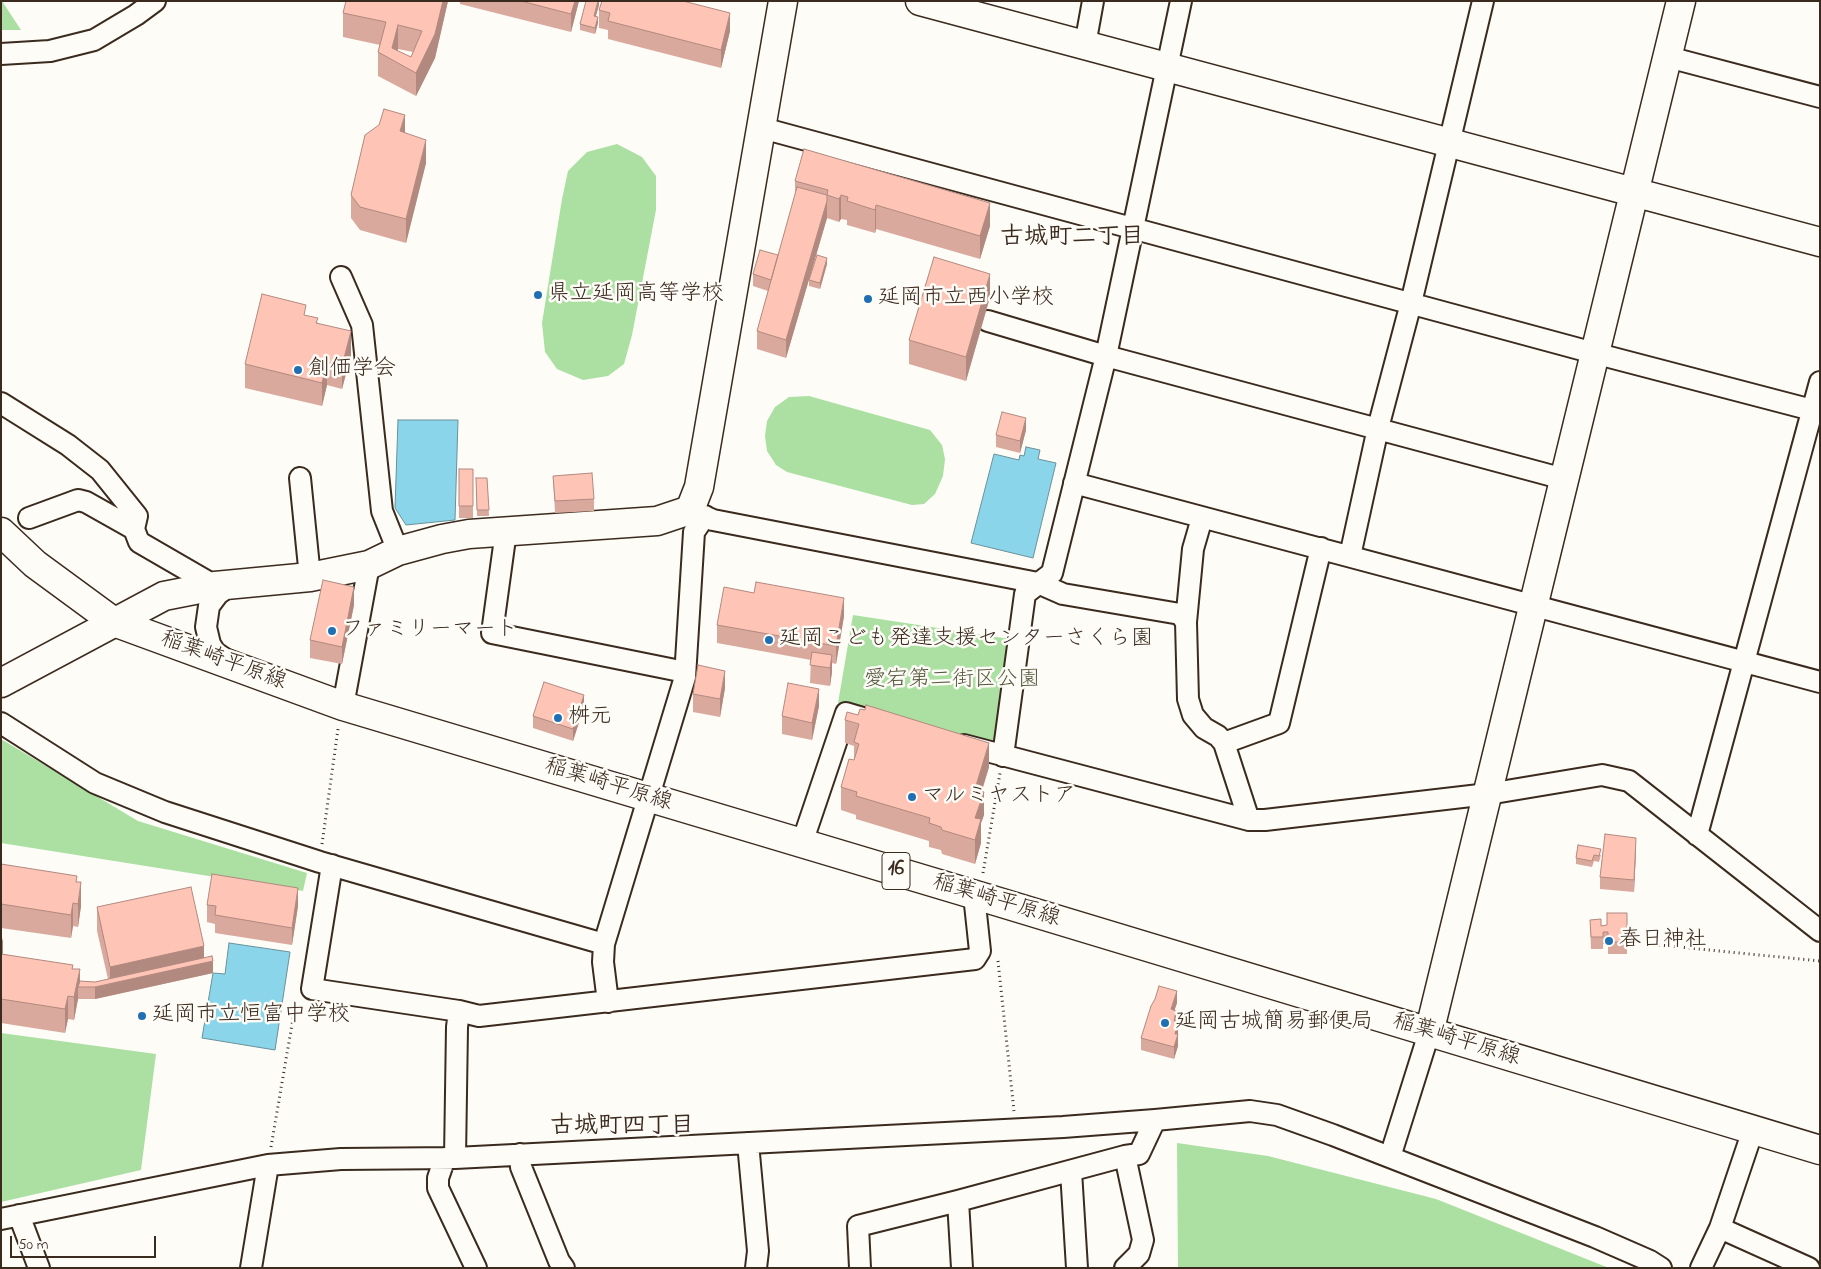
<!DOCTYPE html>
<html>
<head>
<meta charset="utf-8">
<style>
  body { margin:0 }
  #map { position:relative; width:1821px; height:1269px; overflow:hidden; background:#fdfcf7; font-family:"Indie Flower",sans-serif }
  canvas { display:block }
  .frame { position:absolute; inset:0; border:2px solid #3b2a1e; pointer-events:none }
  .scale { position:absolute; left:10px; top:1236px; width:146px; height:22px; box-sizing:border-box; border:2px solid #3b2a1e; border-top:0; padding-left:6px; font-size:15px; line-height:18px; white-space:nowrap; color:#3b2a1e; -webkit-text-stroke:4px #fdfcf7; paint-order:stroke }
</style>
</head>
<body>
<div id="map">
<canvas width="1821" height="1269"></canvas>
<div class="frame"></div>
<div class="scale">50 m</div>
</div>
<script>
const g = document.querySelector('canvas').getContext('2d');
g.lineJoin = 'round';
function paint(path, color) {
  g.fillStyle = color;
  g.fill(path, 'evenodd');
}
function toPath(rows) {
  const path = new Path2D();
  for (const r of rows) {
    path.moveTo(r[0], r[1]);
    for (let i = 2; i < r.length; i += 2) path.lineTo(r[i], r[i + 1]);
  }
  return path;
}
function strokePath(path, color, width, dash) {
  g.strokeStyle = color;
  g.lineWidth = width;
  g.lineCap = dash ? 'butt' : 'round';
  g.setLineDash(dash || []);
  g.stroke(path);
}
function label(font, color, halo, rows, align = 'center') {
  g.font = font + ' "Indie Flower","Klee One",sans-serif';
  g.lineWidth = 5;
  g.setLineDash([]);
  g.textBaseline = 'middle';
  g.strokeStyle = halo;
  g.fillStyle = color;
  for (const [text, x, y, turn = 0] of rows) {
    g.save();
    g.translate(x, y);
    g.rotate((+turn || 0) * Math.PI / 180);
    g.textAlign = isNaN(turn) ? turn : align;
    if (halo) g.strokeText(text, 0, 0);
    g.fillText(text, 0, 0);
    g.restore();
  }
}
paint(toPath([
  [1,1,2,1,21,30,1,30],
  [617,144,642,157,656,176,656,210,632,335,624,364,608,376,583,380,557,369,545,352,542,323,562,199,568,171,587,152],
  [809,396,930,430,942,445,945,459,943,476,935,494,924,504,912,505,787,472,776,465,767,451,765,436,767,421,775,407,789,397],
  [853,615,1010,639,994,744,838,703],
  [1,739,138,821,307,873,303,891,1,843],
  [1,1033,156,1054,141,1170,1,1202],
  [1177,1143,1268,1156,1436,1199,1609,1268,1178,1268]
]), '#abe0a2');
const water = toPath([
  [398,420,458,420,455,520,406,525,395,508,398,420],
  [1026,447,1040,450,1038,459,1056,463,1033,558,971,543,994,454,1019,460,1020,455,1024,456,1026,447],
  [229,943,290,952,275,1050,202,1038,213,973,225,974,229,943]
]);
paint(water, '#8ad5ea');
strokePath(water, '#6a9198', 1);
const street = toPath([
  [1085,45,1093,1],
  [1,54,50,51,94,40,136,15,155,1],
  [1668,57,1820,97],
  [762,128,1594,353,1812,410],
  [341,277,362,325,382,511,398,551],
  [988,321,1106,356,1564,479],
  [1,403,68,445,100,470,137,516,134,529,139,542,215,586],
  [300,478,310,577],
  [1074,483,1820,682],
  [690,510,713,520,1038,583,1063,594,1180,614,1186,622,1188,699,1193,715,1204,728,1218,736,1224,743,1249,820],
  [29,518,78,500,86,502,134,529],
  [506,531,492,633,685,672],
  [1350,556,1378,428,1411,303,1483,1],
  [1186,622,1193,549,1202,518],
  [228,661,215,652,210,644,206,627,209,606,218,594,232,584],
  [343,706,369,565],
  [1,723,95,783,165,812,320,862,604,944],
  [1224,743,1279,723,1321,548],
  [964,745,1249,820,1265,820,1488,794,1602,775,1629,781,1820,931],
  [1003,756,1025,594,1052,573,1106,356,1181,1],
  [1697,835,1820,382],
  [802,843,846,713,873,721],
  [332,865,312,989,459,1011,479,1016,975,959,980,951,974,895],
  [608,1002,603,962,604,944,685,677,694,532,705,516],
  [748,1143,758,1251,756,1268],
  [520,1154,521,1167,559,1261,564,1268],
  [1390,1157,1429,1033],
  [445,1158,438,1178,438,1188,476,1268],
  [455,1158,457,1027,459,1011],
  [1071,1171,1077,1268],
  [958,1201,962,1268],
  [19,1215,39,1268],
  [1,1219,268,1165,341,1159,455,1158,1063,1127,1155,1120,1250,1111,1277,1115,1333,1135,1595,1237,1650,1261,1661,1268],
  [1720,1228,1809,1268],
  [251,1268,268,1165],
  [860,1268,858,1226,958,1201,1125,1156],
  [1125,1268,1139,1254,1143,1240,1125,1156,1139,1154,1155,1120],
  [1701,1268,1720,1228,1753,1130]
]);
const secondary = toPath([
  [920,1,1820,242],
  [1,683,164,596,215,586,310,577,369,565,398,551,442,539,469,534,657,521,690,510,699,487,783,1],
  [1429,1033,1681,1]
]);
const primary = toPath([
  [1,532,35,564,114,622,343,706,979,896,1820,1150]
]);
strokePath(street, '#3b2a1e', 24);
strokePath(secondary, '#3b2a1e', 31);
strokePath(primary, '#3b2a1e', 31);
strokePath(toPath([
  [322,844,338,729],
  [983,873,1000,773],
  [1659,945,1820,961],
  [998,961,1014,1111],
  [271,1147,296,1001]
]), '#3b2a1e', 3, [1, 4]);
strokePath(street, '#fdfcf7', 20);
strokePath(secondary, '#fdfcf7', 28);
strokePath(primary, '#fdfcf7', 28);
paint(toPath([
  [448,1,435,58,416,96,378,76,378,52,380,45,343,37,343,13],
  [398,49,413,52,411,57,398,51],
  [460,1,579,1,571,32,460,4],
  [599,1,599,5,596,16,598,23,595,34,580,30,580,24],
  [599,10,730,31,721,68,608,39,608,30,599,28],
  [405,133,426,163,406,243,360,230,351,218,351,195],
  [795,181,990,226,980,259,876,229,875,233,847,225,847,220,841,219,839,222,827,218,786,358,757,349,757,331,768,291,753,286,753,274,778,255,795,196],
  [827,264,820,289,809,286,809,280],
  [990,297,966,381,909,364,909,340],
  [306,315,318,323,351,355,342,389,327,385,322,406,245,388,245,364],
  [1026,430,1020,453,996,447,996,435],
  [459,469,473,469,473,518,459,518],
  [553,476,594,499,594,511,555,513],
  [476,478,487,478,489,516,477,516],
  [354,605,342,664,310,658,310,640],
  [844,616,836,664,832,663,832,672,830,686,810,683,811,660,717,643,717,625],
  [725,688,720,717,693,712,693,694],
  [819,706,812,740,782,734,782,716],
  [584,707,573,741,533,728,533,716],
  [845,720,989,767,982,791,984,815,981,823,981,843,975,864,942,854,941,850,929,847,929,841,856,819,856,815,841,810,841,787,854,760,854,746,845,743],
  [1578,845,1601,855,1599,862,1594,861,1592,867,1576,864,1576,858],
  [1636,850,1634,892,1600,889,1600,877],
  [1,864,77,882,81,906,78,927,73,926,71,938,1,928],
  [207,905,298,906,292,945,215,933,215,924,207,922],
  [97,907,204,958,213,973,95,999,78,999,74,1020,68,1019,65,1033,1,1023,1,938,3,954,73,969,80,981,95,982,108,979,97,931],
  [1627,913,1627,954,1608,954,1608,944,1603,944,1603,949,1591,949,1590,920,1601,926,1607,925],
  [1177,1003,1174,1010,1176,1022,1178,1022,1178,1046,1174,1059,1141,1050,1141,1038]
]), '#daa99d');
paint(toPath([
  [443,1,448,1,435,58,416,96,416,73],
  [575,1,579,1,571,32,571,14],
  [598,1,599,1,599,5,594,22,594,16],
  [730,13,730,31,721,68,721,50],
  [598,17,598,23,595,34,595,28],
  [398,25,398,49,395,62,392,48],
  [405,115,405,139,400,131],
  [426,140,426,163,406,243,406,219],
  [841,195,841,219,839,222,839,199],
  [827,201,827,218,786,358,786,340],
  [990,203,990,226,980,259,980,236],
  [876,205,876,229,875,233,875,210],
  [827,258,827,264,820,289,820,283],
  [990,274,990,297,966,381,966,357],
  [351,331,351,355,342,389,342,366],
  [327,362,327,385,322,406,322,383],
  [1026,418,1026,430,1020,453,1020,441],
  [354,587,354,605,342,664,342,647],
  [844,598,844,616,836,664,836,646],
  [832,655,832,672,830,686,830,668],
  [725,671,725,688,720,717,720,699],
  [819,689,819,706,812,740,812,723],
  [584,695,584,707,573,741,573,729],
  [989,743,989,767,975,812,975,789],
  [984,792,984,815,981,823,981,843,975,864,975,818],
  [1636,838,1636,850,1634,892,1634,880],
  [81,882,81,906,78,927,78,904],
  [298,888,298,906,292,945,292,928],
  [73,903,73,926,71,938,71,915],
  [3,938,3,961,1,968,1,944],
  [204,946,204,963,213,961,213,973,95,999,95,987,110,984,110,967],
  [80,969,80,987,78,987,78,999,74,1020,74,997],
  [1177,991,1177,1003,1171,1021,1171,1009],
  [68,996,68,1019,65,1033,65,1009],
  [1176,1011,1176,1023,1174,1021],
  [1178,1022,1178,1034,1175,1034],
  [1178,1034,1178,1046,1174,1059,1174,1047]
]), '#b2897f');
const building = toPath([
  [346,1,443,1,435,34,416,73,378,52,386,22,343,13,346,1],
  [398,25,422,31,411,57,392,48,398,25],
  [521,1,575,1,571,14,521,1],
  [586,1,598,1,594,16,598,17,595,28,580,24,586,1],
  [602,1,683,1,730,13,721,50,608,21,610,13,599,10,602,1],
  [384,109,405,115,400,131,426,140,406,219,360,207,351,195,365,135,379,125,384,109],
  [804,149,990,203,980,236,876,205,875,210,847,201,848,197,841,195,839,199,827,195,828,190,795,181,804,149],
  [797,187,827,195,827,201,786,340,757,331,797,187],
  [760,250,778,255,771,280,753,274,760,250],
  [817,255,827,258,820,283,809,280,817,255],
  [934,257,990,274,966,357,909,340,934,257],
  [262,294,306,305,304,315,318,318,316,323,351,331,342,366,327,362,322,383,245,364,262,294],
  [1002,412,1026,418,1020,441,996,435,1002,412],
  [459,469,473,469,473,506,459,506,459,469],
  [592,473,594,499,555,501,553,476,592,473],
  [476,478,487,478,489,510,477,510,476,478],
  [323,580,354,587,342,647,310,640,323,580],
  [756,582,844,598,836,646,717,625,724,587,754,593,756,582],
  [812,652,832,655,830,668,810,665,812,652],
  [698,665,725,671,720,699,693,694,698,665],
  [544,682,584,695,573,729,533,716,544,682],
  [788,683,819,689,812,723,782,716,788,683],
  [866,705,989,743,975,789,984,792,975,818,981,819,975,840,942,830,941,827,929,823,930,818,856,796,857,792,841,787,849,759,854,760,859,744,854,742,859,724,845,720,847,712,858,715,860,709,865,710,866,705],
  [1605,834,1636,838,1634,880,1600,877,1605,834],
  [1578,845,1601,849,1599,856,1594,855,1592,861,1576,858,1578,845],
  [1,864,77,876,76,882,81,882,78,904,73,903,71,915,1,904,1,864],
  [212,874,298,888,292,928,215,915,216,906,207,905,212,874],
  [191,887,204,946,110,967,97,907,191,887],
  [1607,913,1627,913,1627,942,1608,942,1608,932,1603,932,1603,937,1591,937,1590,920,1601,919,1601,926,1607,925,1607,913],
  [1,954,73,965,72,969,80,969,74,997,68,996,65,1009,1,999,1,954],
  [212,956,213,961,95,987,78,987,80,981,95,982,212,956],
  [1159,986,1177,991,1171,1009,1176,1011,1174,1021,1178,1022,1175,1034,1178,1034,1174,1047,1141,1038,1151,1006,1155,999,1159,986]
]);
paint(building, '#fec4b6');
strokePath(building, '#b2897f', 1);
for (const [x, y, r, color] of [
  [538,295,5,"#1f6fb2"],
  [868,299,5,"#1f6fb2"],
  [298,370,5,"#1f6fb2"],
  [332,631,5,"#1f6fb2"],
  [769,640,5,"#1f6fb2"],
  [558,718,5,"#1f6fb2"],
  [912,797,5,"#1f6fb2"],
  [1609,941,5,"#1f6fb2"],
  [142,1016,5,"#1f6fb2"],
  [1165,1023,5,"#1f6fb2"]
]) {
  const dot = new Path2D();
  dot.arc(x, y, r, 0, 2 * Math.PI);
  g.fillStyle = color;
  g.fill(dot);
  strokePath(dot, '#fdfcf7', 2);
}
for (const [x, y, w] of [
  [896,871,28]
]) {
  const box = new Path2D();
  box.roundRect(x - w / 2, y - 18.5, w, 37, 4);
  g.fillStyle = '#fdfcf7';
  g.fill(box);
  strokePath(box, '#3b2a1e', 1);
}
label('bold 21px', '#3b2a1e', null, [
  ["16",896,871]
]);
label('22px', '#3b2a1e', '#fdfcf7', [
  ["県立延岡高等学校",548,295],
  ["延岡市立西小学校",878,299],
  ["創価学会",308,370],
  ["ファミリーマート",342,631],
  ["延岡こども発達支援センターさくら園",779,640],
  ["桝元",568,718],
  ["マルミヤストア",922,797],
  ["春日神社",1619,941],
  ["延岡市立恒富中学校",152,1016],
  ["延岡古城簡易郵便局",1175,1023]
], 'left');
label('22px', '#3b2a1e', '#fdfcf7', [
  ["稲葉崎平原線",223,662,20],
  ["稲葉崎平原線",608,786,17],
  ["稲葉崎平原線",996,902,17],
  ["稲葉崎平原線",1456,1041,17]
]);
label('22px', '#57583f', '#fdfcf7', [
  ["愛宕第二街区公園",952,681]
]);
label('bold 24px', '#3b2a1e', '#fdfcf7', [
  ["古城町二丁目",1072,239],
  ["古城町四丁目",622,1128]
]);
</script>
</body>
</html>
